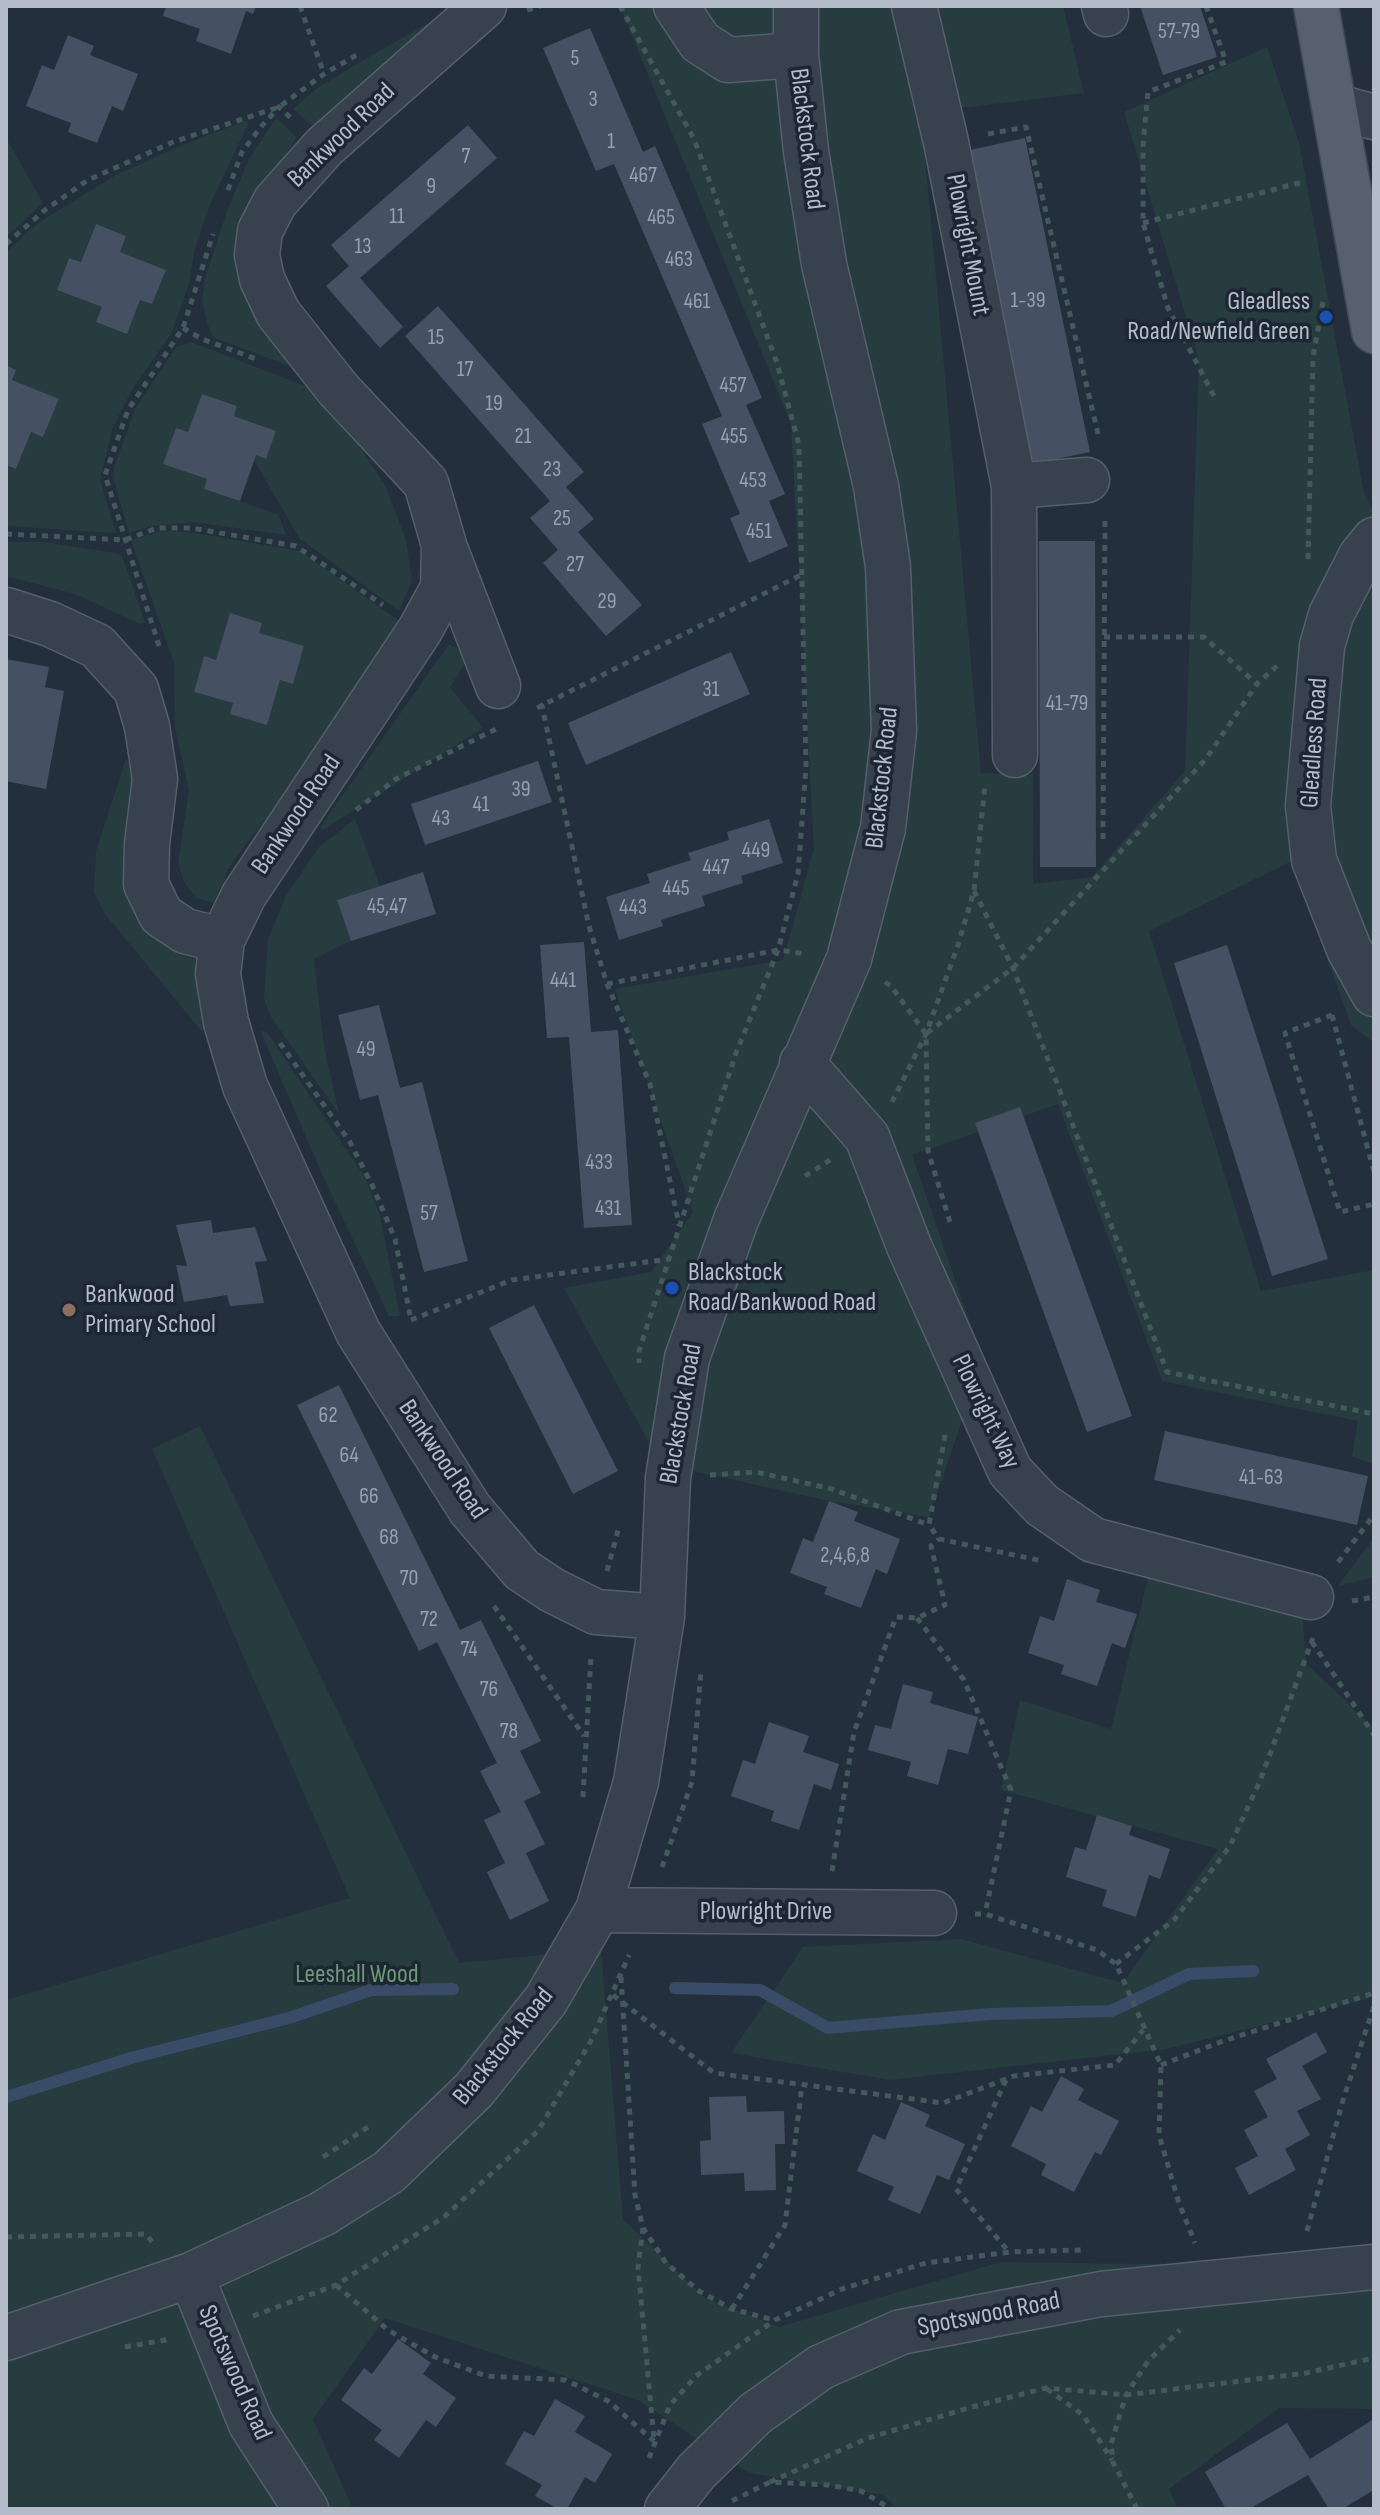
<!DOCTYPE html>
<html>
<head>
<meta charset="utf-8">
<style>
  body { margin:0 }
  #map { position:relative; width:1380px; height:2515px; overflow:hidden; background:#242f3e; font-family:"Sofia Sans Condensed",sans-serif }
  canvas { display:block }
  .frame { position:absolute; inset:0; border:8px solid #b4bcc9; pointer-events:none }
</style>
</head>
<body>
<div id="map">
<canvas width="1380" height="2515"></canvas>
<div class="frame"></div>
</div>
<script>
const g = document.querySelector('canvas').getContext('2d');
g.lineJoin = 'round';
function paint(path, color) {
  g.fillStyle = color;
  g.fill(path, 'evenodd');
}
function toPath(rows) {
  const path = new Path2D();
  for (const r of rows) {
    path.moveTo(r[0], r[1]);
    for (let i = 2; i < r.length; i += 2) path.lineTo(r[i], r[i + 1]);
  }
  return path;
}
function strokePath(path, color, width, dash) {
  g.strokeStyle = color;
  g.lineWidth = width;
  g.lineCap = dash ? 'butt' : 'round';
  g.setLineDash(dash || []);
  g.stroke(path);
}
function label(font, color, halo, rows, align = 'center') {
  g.font = font + ' "Sofia Sans Condensed",sans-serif';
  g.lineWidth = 7;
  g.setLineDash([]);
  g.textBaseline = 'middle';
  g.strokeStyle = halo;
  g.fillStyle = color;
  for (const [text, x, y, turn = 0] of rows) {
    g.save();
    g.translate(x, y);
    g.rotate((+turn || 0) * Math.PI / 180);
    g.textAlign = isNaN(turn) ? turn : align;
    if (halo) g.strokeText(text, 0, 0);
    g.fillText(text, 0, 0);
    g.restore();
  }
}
paint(toPath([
  [620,6,1063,6,1084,93,921,113,981,773,1033,774,1033,884,1092,877,1185,771,1199,360,1124,112,1267,47,1299,143,1364,493,1374,513,1374,1043,1351,1025,1292,861,1149,931,1261,1291,1374,1270,1374,1464,1352,1457,1358,1421,1162,1381,1058,1104,912,1155,983,1360,929,1517,829,1501,661,1464,564,1288,651,1272,693,1212,615,989,783,960,814,849,791,424],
  [457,7,317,130,293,109,316,89,365,59],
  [276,118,297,137,256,204,237,259,242,289,302,371,213,337,207,323,202,299,206,275,228,208,249,159],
  [245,121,249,122,209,207,195,248,189,284,171,334,133,388,113,427,100,480,116,533,6,526,6,465,16,469,31,432,43,436,59,400,12,380,6,365,6,252,38,223,116,175,178,147],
  [96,224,126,236,120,252,166,270,152,304,140,300,127,333,102,307,57,290,69,258,81,262],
  [6,138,43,203,6,237],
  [191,342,326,394,386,487,406,540,412,581,399,611,300,539,254,460,256,455,266,459,276,431,234,416,237,406,202,394,188,432,176,429,164,464,207,479,205,489,279,515,286,535,194,522,153,526,129,533,113,477,114,468,135,409,176,347],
  [164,530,201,534,300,551,402,623,272,811,239,853,227,871,219,904,196,898,185,884,178,864,189,790,175,728,174,663,131,540],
  [230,614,262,623,259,633,304,647,293,683,280,680,267,725,233,703,194,692,204,657,216,660],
  [6,542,43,542,116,553,122,556,145,622,140,624,75,594,6,576],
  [449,644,470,656,450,687,483,728,323,830,321,826],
  [126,759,140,785,139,895,192,949,199,960,203,1033,105,914,94,893,96,851],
  [355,819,380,886,337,900,351,941,314,959,324,1047,339,1114,271,1017,264,999,268,939,286,896,319,847],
  [260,1030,267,1032,364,1176,380,1216,400,1316,389,1316,322,1174],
  [200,1426,459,1963,601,1949,623,2219,705,2298,779,2327,1001,2262,1374,2267,1374,2409,1279,2408,1169,2489,1178,2509,897,2509,884,2495,749,2473,638,2400,385,2318,313,2419,353,2509,6,2509,6,2000,350,1898,152,1449],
  [1374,1538,1374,1577,1338,1586],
  [1150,1570,1302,1610,1306,1663,1374,1729,1374,1997,1166,2049,890,2080,731,2053,803,1947,961,1939,1123,1983,1218,1849,1001,1790,1020,1700,1111,1729]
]), '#263c3f');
strokePath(toPath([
  [675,1988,760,1990,828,2028,990,2014,1111,2011,1189,1974,1253,1971],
  [6,2097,131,2058,289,2018,371,1990,453,1989]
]), '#394c67', 12);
paint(toPath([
  [166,6,256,6,253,14,246,11,231,54,196,41,200,29,163,16],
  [1140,6,1200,6,1217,57,1163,75],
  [590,28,643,152,655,146,762,398,746,405,785,494,769,501,788,546,749,563,730,518,740,514,702,424,722,416,614,164,596,171,543,48],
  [68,35,94,46,90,55,138,74,123,111,112,106,97,143,68,132,71,123,26,106,42,65,54,70],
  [468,125,497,158,360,278,403,327,380,348,326,286,349,266,331,245],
  [1025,138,1090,452,1032,464,966,151],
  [96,224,126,236,120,252,166,270,152,304,140,300,127,334,96,322,102,307,57,290,69,258,81,262],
  [438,306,584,472,566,487,594,519,578,532,642,605,606,636,543,563,558,550,530,518,550,501,405,336],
  [6,365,16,370,12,380,59,399,43,437,31,432,16,469,6,465],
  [202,394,237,406,234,416,276,431,266,459,256,455,240,501,204,489,207,479,163,464,176,428,188,432],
  [1039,541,1095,541,1096,867,1040,867],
  [230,613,262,623,259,633,304,646,293,684,280,680,267,725,230,714,233,703,194,692,204,656,216,660],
  [731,652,750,694,586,765,568,723],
  [6,659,49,667,45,687,64,691,46,789,6,781],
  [538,761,552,802,425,845,411,804],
  [769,819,783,863,741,876,743,883,702,896,705,906,661,920,663,926,619,940,606,897,650,883,647,874,691,860,688,853,729,840,727,832],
  [423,872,436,914,351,941,337,900],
  [584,942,591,1032,618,1030,632,1225,584,1228,569,1037,547,1038,540,945],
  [1227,945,1328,1259,1272,1276,1174,963],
  [379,1005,400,1088,422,1082,468,1261,424,1272,378,1095,360,1100,338,1015],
  [1020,1107,1132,1416,1087,1432,975,1123],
  [211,1220,213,1233,255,1227,267,1261,255,1262,264,1303,230,1306,227,1295,184,1302,176,1265,187,1266,176,1225],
  [534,1305,618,1471,573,1494,489,1328],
  [339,1385,460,1630,481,1620,541,1741,520,1751,541,1793,524,1801,545,1844,526,1853,549,1901,510,1920,487,1872,505,1863,484,1820,501,1812,480,1771,497,1763,437,1642,419,1651,297,1405],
  [1165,1431,1368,1476,1357,1525,1154,1480],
  [829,1501,858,1512,854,1521,900,1539,887,1574,876,1569,861,1608,824,1594,827,1587,790,1573,803,1538,813,1542],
  [1067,1579,1100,1590,1096,1602,1137,1614,1125,1648,1112,1643,1097,1686,1061,1674,1064,1665,1028,1653,1040,1616,1054,1621],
  [903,1684,933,1692,930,1703,978,1717,968,1754,948,1749,938,1785,907,1776,911,1762,868,1750,875,1725,891,1729],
  [769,1722,809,1736,803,1752,839,1764,831,1790,814,1784,799,1830,771,1821,774,1811,731,1796,743,1760,755,1764],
  [1097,1815,1132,1826,1129,1835,1170,1849,1160,1879,1149,1875,1136,1917,1102,1906,1107,1890,1066,1877,1075,1847,1086,1850],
  [1316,2032,1327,2052,1302,2066,1321,2099,1297,2111,1310,2135,1285,2149,1296,2170,1249,2195,1235,2168,1258,2156,1244,2130,1268,2117,1254,2091,1277,2079,1266,2059],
  [1061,2076,1084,2089,1078,2100,1119,2121,1101,2155,1095,2152,1074,2192,1041,2175,1046,2164,1011,2146,1031,2106,1042,2112],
  [746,2096,747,2112,784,2111,785,2144,775,2144,776,2190,745,2191,744,2173,701,2175,700,2141,711,2140,709,2097],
  [901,2102,930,2115,925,2126,965,2144,949,2180,937,2175,920,2214,888,2200,894,2187,857,2171,873,2134,885,2140],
  [398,2339,431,2363,423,2374,456,2398,436,2427,426,2420,399,2458,374,2440,382,2430,341,2400,364,2368,372,2374],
  [555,2399,585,2416,575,2432,612,2454,595,2483,585,2477,567,2509,558,2509,535,2496,542,2485,505,2464,524,2431,534,2436],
  [1374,2419,1374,2490,1342,2509,1329,2509,1308,2475,1249,2509,1226,2509,1205,2472,1287,2423,1310,2459]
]), '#455162');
const minor = toPath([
  [484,6,324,147,275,202,260,231,257,255,262,279,278,313,338,389,426,483,444,545,443,588,420,630,244,895,222,940,218,974,226,1022,245,1086,358,1332,470,1509,522,1570,552,1590,596,1612,662,1617],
  [676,6,700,42,728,60,796,55],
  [914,6,946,142,1014,486,1015,755],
  [1104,6,1106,14],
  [1334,106,1374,117],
  [1014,486,1087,480],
  [1374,540,1361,556,1331,615,1322,646,1308,806,1314,860,1349,949,1374,994],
  [446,551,498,686],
  [6,610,50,624,97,646,136,689,147,726,155,779,147,844,146,884,161,915,185,931,222,940],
  [802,1063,867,1137,909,1246,1010,1471,1042,1505,1093,1540,1311,1597],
  [598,1910,934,1913],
  [191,2275,251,2424,306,2509],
  [6,2338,191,2275,322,2214,389,2172,474,2090,546,2000,598,1910,636,1782,662,1617,668,1478,687,1358,736,1220,849,959,883,828,894,731,888,567,876,486,824,264,806,151,796,55,796,6],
  [667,2509,696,2472,755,2414,821,2367,901,2332,1101,2294,1374,2267]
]);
const major = toPath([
  [1316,6,1374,331]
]);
strokePath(minor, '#565f6c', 47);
strokePath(major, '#414a57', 47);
strokePath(toPath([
  [300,6,324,74],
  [620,6,694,139,777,363,799,445,806,767,798,874,778,950,736,1053,639,1351,639,1363],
  [1206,6,1226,62,1148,92,1143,145,1143,223,1168,308,1215,398],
  [527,10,541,6],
  [988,134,1026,127,1099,438],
  [228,190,242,152,260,128,279,107,293,120],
  [1143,223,1303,182],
  [6,244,45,210,88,180,173,142,279,107,324,74,360,53],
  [183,328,202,339,259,360],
  [6,534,125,540,157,528,191,528,296,546,383,605],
  [1308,559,1313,357,1323,302],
  [1104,637,1204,637,1257,684],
  [159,646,105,475,128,410,183,328,213,234],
  [540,704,542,706,589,926,607,984,650,1084,679,1225],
  [537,708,803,574],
  [356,810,396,779,496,729],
  [1103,839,1105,520],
  [974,891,1013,968,1167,1372,1374,1414],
  [885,982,891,986,926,1034,928,1151,950,1222],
  [607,984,778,950,806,954],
  [1332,1015,1285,1033,1340,1212,1374,1204],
  [1332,1015,1374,1172],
  [927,1033,1013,968,1205,760,1257,684,1277,666],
  [280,1043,350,1142,373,1187,395,1239,411,1320],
  [892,1102,926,1034,958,945,974,891,985,785],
  [805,1176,830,1160],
  [411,1320,512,1280,669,1259],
  [945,1435,929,1525,939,1539,1042,1561],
  [710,1475,756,1472,832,1489,929,1525],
  [1338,1562,1374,1515],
  [607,1571,619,1527],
  [1352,1601,1374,1597],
  [494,1606,584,1736],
  [917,1618,964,1680,1011,1790,985,1914],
  [1312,1642,1374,1735],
  [583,1797,591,1655],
  [662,1867,692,1782,701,1670],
  [832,1871,854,1732,896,1617,917,1618,945,1605,931,1546,939,1539],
  [975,1914,985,1914,1097,1950,1116,1964,1161,2065,1159,2135,1179,2203,1195,2243],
  [1116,1964,1175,1919,1230,1846,1260,1781,1313,1638],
  [621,1977,635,2195,643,2228,666,2263,699,2291,732,2309,774,2320],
  [613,1995,714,2073,943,2103,1014,2076,1115,2065,1143,2030],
  [1161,2065,1223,2041,1374,1993],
  [1006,2080,956,2189,1009,2252],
  [323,2157,368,2127],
  [643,2228,638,2267,654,2440],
  [1307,2231,1343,2100,1374,2006],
  [6,2237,146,2234,153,2243],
  [336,2285,388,2330,435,2357,486,2376,566,2380,608,2401,654,2441],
  [732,2309,785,2225,802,2085],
  [253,2316,336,2285,444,2217,538,2131,592,2039,629,1955],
  [125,2347,171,2339],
  [1047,2389,1083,2415,1112,2460],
  [649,2458,670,2405,696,2376,775,2320,842,2289,926,2263,1010,2252,1081,2250],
  [770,2482,868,2438,972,2407,1046,2388,1126,2395,1306,2373,1374,2358],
  [732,2501,770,2482,828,2485,861,2491,891,2509],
  [1137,2509,1113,2462,1111,2444,1126,2395,1148,2361,1180,2330]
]), '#44595c', 5, [6, 6]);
strokePath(minor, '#38414e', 44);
strokePath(major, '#56606e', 44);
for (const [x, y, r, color] of [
  [1326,317,8,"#1a4fb4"],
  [672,1288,8,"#1a4fb4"],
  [69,1310,8,"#8d6e63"]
]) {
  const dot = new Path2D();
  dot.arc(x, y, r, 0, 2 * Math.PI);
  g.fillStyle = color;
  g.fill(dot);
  strokePath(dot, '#1d2633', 3);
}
label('22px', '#98a1af', null, [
  ["57-79",1179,32],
  ["5",575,59],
  ["3",593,100],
  ["1",611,142],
  ["7",466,157],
  ["467",643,176],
  ["9",431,187],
  ["11",397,217],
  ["465",661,218],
  ["13",363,247],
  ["463",679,260],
  ["1-39",1028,301],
  ["461",697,302],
  ["15",436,338],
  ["17",465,370],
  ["457",733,386],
  ["19",494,404],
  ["21",523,437],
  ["455",734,437],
  ["23",552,470],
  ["453",753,481],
  ["25",562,519],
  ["451",759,532],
  ["27",575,565],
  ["29",607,602],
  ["31",711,690],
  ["41-79",1067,704],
  ["39",521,790],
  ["41",481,805],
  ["43",441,819],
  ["449",756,851],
  ["447",716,868],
  ["445",676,889],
  ["45,47",387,907],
  ["443",633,908],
  ["441",563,981],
  ["49",366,1050],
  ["433",599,1163],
  ["431",608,1209],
  ["57",429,1214],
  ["62",328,1416],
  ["64",349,1456],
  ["41-63",1261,1478],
  ["66",369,1497],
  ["68",389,1538],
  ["2,4,6,8",845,1556],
  ["70",409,1579],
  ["72",429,1620],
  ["74",469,1650],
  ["76",489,1690],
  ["78",509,1732]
]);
label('26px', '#b4bcc9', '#1d2633', [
  ["Bankwood Road",342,136,-44],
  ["Blackstock Road",806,139,83],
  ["Plowright Mount",967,245,79],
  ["Gleadless Road",1315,743,-86],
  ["Blackstock Road",883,778,-84],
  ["Bankwood Road",297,815,-56],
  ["Plowright Way",985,1412,64],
  ["Blackstock Road",682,1414,-80],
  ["Bankwood Road",442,1460,56],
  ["Plowright Drive",766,1912],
  ["Blackstock Road",504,2047,-51],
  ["Spotswood Road",989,2315,-11],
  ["Spotswood Road",234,2373,66]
]);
label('26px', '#b4bcc9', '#1d2633', [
  ["Gleadless",1310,302,"right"],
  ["Road/Newfield Green",1310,332,"right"],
  ["Blackstock",688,1273],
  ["Road/Bankwood Road",688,1303],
  ["Bankwood",85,1295],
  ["Primary School",85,1325]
], 'left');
label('26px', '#6b9a76', '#1d2633', [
  ["Leeshall Wood",357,1975]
]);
</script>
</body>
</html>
